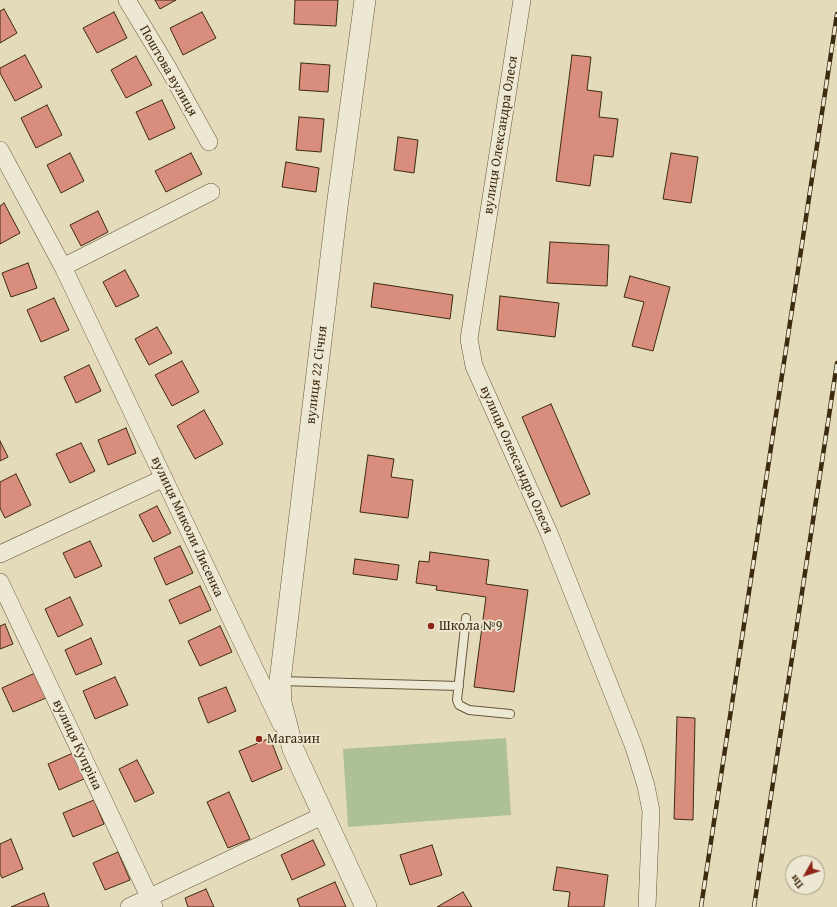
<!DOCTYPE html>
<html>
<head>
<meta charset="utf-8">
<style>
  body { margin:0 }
  #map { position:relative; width:837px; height:907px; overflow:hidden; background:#e4dbbb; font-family:"Gentium Book Plus",serif }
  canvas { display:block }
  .north { position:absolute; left:785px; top:855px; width:40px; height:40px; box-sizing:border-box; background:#ede8d3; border:1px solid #a79c85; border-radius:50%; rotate:231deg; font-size:11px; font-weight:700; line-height:16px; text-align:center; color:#3d2b0f }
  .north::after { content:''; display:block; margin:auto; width:14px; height:18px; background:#8f2418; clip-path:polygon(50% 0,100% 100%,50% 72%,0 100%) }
</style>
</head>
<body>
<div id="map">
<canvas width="837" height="907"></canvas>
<div class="north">Пн</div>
</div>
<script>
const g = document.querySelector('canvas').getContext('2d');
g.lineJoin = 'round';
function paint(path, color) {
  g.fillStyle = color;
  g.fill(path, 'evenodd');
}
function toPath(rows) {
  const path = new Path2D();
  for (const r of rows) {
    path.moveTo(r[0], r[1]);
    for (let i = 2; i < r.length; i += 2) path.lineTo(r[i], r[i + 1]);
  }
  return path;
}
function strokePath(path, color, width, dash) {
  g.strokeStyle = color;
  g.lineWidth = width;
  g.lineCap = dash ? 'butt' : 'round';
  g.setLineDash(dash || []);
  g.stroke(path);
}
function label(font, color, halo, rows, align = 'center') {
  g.font = font + ' "Gentium Book Plus",serif';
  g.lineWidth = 3.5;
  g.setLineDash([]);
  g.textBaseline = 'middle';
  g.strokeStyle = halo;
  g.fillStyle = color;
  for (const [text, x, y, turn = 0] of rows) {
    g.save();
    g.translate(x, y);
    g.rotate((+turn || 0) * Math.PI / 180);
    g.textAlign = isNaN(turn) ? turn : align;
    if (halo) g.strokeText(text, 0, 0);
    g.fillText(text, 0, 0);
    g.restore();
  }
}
paint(toPath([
  [506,738,511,815,348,827,343,749]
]), '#aec194');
const building = toPath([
  [155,0,176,0,160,9,155,0],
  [295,0,338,0,336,26,294,24,295,0],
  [4,9,17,33,0,43,0,11,4,9],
  [114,12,127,38,97,53,83,28,114,12],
  [202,12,216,38,183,55,170,28,202,12],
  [25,55,42,87,15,101,0,73,0,68,25,55],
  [572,55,591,57,587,90,602,92,599,117,618,119,613,157,594,155,590,186,556,181,572,55],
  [136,56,152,85,126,98,111,70,136,56],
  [301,63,330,65,328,92,299,90,301,63],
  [162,100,175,128,149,140,136,112,162,100],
  [47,105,62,135,36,148,21,118,47,105],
  [299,117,324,119,321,152,296,150,299,117],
  [398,137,418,140,414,173,394,170,398,137],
  [70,153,84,181,61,193,47,165,70,153],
  [191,153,202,174,166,192,155,171,191,153],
  [671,153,698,157,691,203,663,199,671,153],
  [286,162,319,168,316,192,282,187,286,162],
  [4,203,20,233,0,244,0,206,4,203],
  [98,211,108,232,81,246,70,225,98,211],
  [550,242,609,245,607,286,547,283,550,242],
  [28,263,37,288,11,297,2,273,28,263],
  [125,270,139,296,116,307,103,282,125,270],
  [630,276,670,287,653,351,632,346,644,302,624,297,630,276],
  [374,283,453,295,450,319,371,307,374,283],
  [500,296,559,303,555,337,497,330,500,296],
  [54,298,69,330,41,342,27,310,54,298],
  [157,327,172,353,149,365,135,339,157,327],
  [182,361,199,392,172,406,155,375,182,361],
  [89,365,101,391,76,403,64,377,89,365],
  [551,404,590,494,561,507,522,417,551,404],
  [204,410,223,444,195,459,177,426,204,410],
  [126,428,136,453,108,465,98,440,126,428],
  [0,441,8,457,0,461,0,441],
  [81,443,95,471,70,483,56,454,81,443],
  [368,455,394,459,391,477,413,480,408,518,360,512,368,455],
  [16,474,31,505,5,518,0,508,0,482,16,474],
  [157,506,171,533,153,542,139,515,157,506],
  [90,541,102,566,75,578,63,553,90,541],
  [180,546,193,573,166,585,154,558,180,546],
  [430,552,489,560,486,584,528,590,514,692,474,687,486,597,436,590,437,586,416,583,419,561,429,562,430,552],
  [355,559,399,565,397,580,353,574,355,559],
  [200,586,211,610,180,624,169,600,200,586],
  [70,597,83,625,58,637,45,609,70,597],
  [5,624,13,644,0,649,0,626,5,624],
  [220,626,232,652,200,666,188,641,220,626],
  [91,638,102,664,76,675,65,650,91,638],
  [35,673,46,698,13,712,2,688,35,673],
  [115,677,128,705,95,719,83,691,115,677],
  [226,687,236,711,208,723,198,698,226,687],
  [677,717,695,718,693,820,674,819,677,717],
  [270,738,282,769,252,782,239,751,270,738],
  [73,753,84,779,59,790,48,764,73,753],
  [137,760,154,793,135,802,119,769,137,760],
  [229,792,250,839,228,848,207,802,229,792],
  [94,800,104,824,73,837,63,813,94,800],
  [11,839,23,869,2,878,0,874,0,844,11,839],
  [313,840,325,865,292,880,281,855,313,840],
  [432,845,442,875,410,885,400,855,432,845],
  [118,852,130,880,105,890,93,863,118,852],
  [557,867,608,875,604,907,568,907,570,892,553,890,557,867],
  [335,882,346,907,300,907,297,899,335,882],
  [206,889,214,907,188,907,185,898,206,889],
  [463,892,472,907,437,907,463,892],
  [44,893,49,907,11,907,44,893]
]);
paint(building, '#d98d7c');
strokePath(building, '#3d2b0f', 1);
const service = toPath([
  [466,618,457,700,459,705,469,710,510,714],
  [280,681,459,686]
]);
const minor = toPath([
  [127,0,168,68,209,142],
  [522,0,469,339,474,366,549,533,634,747,646,786,651,811,647,907],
  [0,150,63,267,281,724],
  [63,267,211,192],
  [0,554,164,478],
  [0,582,154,907],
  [129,907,322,816]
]);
const tertiary = toPath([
  [365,0,337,207,280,681,281,703,293,749,366,907]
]);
strokePath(service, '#67573a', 10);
strokePath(minor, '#67573a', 18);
strokePath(tertiary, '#67573a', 22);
strokePath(service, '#ede8d3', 8);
strokePath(minor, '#ede8d3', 17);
strokePath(tertiary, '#ede8d3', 21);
const rail = toPath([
  [701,907,837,14],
  [754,907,837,363]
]);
strokePath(rail, '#3d2b0f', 4.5);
strokePath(rail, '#ede8d3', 3, [9]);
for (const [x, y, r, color] of [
  [431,626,4,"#8f2418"],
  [259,739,4,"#8f2418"]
]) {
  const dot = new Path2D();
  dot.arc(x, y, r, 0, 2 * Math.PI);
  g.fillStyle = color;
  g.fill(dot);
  strokePath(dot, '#ede8d3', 1.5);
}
label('14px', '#3d2b0f', '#ede8d3', [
  ["Поштова вулиця",168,71,60],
  ["вулиця Олександра Олеся",501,135,-81],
  ["вулиця 22 Січня",317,375,-83],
  ["вулиця Олександра Олеся",516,460,66],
  ["вулиця Миколи Лисенка",187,527,65],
  ["вулиця Купріна",77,745,65]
]);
label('14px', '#3d2b0f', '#ede8d3', [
  ["Школа №9",439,626],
  ["Магазин",267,739]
], 'left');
</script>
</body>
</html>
